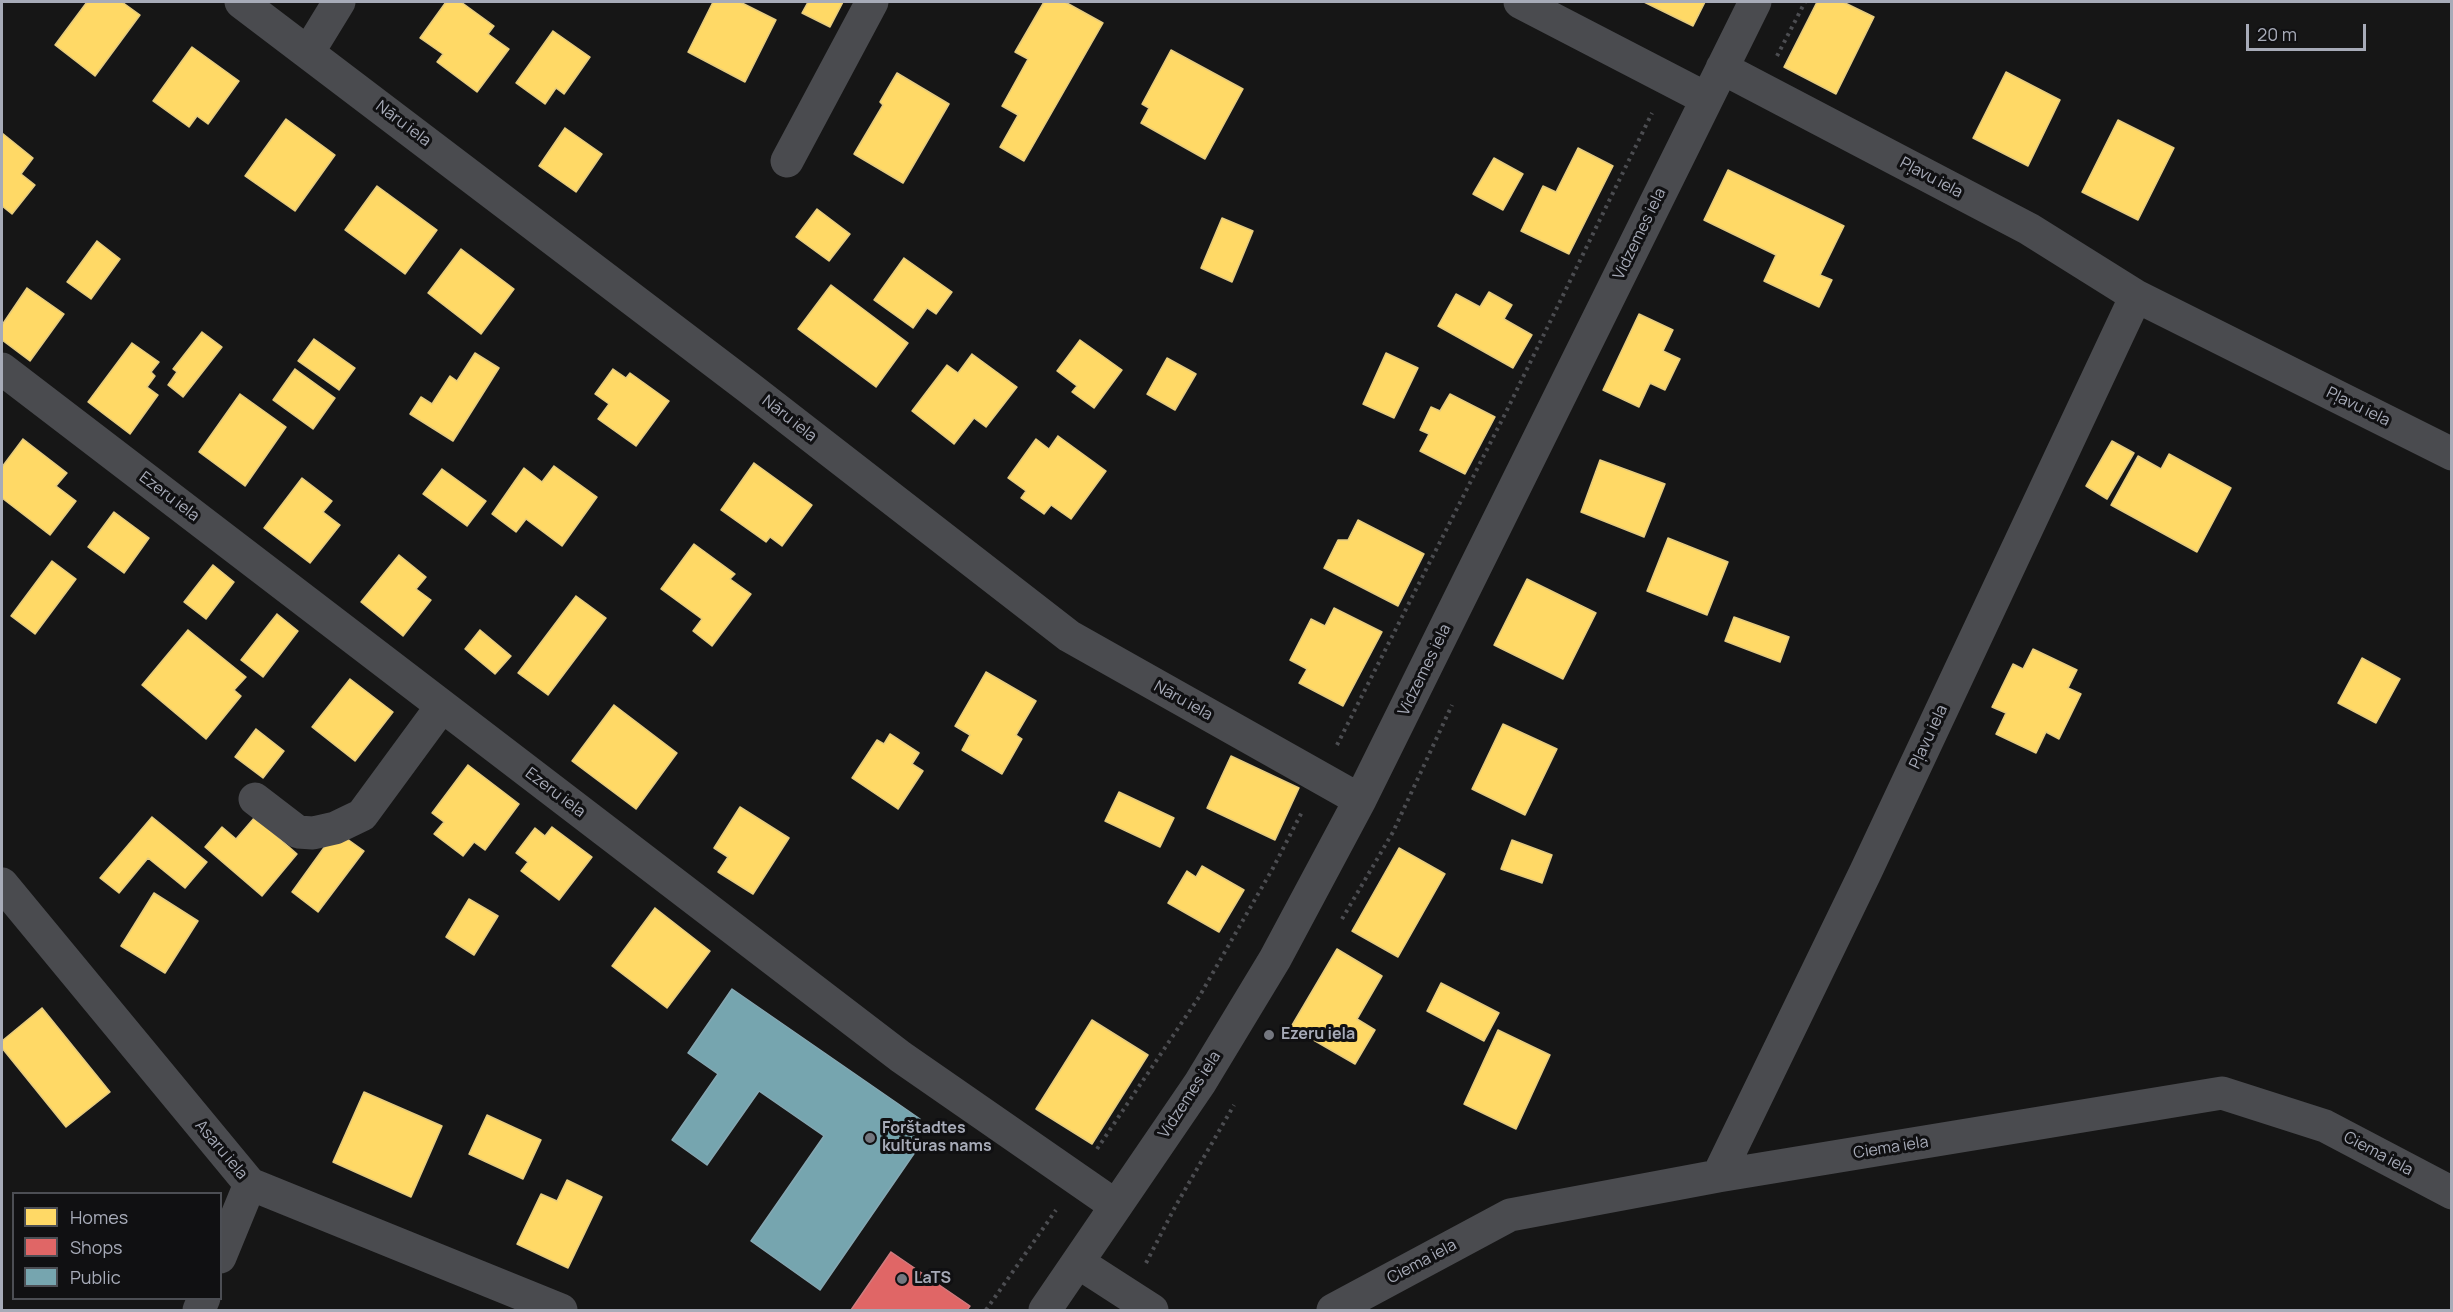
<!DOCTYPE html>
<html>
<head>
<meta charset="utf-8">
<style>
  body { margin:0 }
  #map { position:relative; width:2453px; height:1312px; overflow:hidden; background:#161616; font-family:Manrope,sans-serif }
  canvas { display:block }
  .frame { position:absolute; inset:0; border:3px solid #a7abb8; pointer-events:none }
  .legend { position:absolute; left:12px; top:1192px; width:210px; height:108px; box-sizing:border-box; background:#101012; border:2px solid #4c4e54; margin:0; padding:8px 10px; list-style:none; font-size:18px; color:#a7abb8 }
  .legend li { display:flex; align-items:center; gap:12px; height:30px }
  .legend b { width:30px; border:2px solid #4c4e54 }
  .scale { position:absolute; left:2246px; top:24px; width:120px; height:27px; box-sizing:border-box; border:3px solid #a7abb8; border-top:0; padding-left:8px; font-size:18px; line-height:21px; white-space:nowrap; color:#a7abb8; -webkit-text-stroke:4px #101012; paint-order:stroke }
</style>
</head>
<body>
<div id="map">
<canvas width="2453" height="1312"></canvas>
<div class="frame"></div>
<ul class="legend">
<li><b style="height:16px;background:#ffd966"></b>Homes</li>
<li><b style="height:16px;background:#e06666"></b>Shops</li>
<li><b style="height:16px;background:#76a5af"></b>Public</li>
</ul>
<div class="scale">20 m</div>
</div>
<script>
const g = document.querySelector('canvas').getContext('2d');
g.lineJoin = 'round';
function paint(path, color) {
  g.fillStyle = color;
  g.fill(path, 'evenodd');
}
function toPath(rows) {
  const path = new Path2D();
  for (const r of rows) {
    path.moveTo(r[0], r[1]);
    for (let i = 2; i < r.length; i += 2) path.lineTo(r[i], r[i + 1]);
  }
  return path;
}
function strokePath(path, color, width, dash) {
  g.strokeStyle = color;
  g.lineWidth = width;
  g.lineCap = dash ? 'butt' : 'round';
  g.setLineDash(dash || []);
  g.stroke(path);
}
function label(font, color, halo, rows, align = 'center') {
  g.font = font + ' Manrope,sans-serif';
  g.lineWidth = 6;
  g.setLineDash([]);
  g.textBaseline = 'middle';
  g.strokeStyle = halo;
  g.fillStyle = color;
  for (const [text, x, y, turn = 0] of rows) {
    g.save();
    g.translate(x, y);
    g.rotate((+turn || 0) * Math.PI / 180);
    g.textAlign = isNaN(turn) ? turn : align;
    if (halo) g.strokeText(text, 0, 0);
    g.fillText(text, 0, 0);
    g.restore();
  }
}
const homes = toPath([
  [87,2,122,2,140,15,95,76,55,45,87,2],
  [446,2,461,2,494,26,488,34,509,49,477,92,437,62,443,54,420,38,446,2],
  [713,2,740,2,776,20,745,82,688,52,713,2],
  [808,2,843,2,830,27,802,13,808,2],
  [1044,2,1065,2,1103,23,1024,161,1000,147,1018,115,1002,106,1028,59,1015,52,1044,2],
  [1644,2,1705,2,1693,26,1644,2],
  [1817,2,1843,2,1874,17,1836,94,1784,67,1817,2],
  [553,31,590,57,564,94,556,88,545,104,516,83,553,31],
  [192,47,239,81,208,124,197,116,189,127,153,101,192,47],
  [1171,50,1243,89,1205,159,1141,123,1149,108,1142,104,1171,50],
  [2006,72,2060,100,2028,166,1973,138,2006,72],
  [897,73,949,104,903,183,854,154,883,105,880,102,897,73],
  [286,119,335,155,295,211,245,176,286,119],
  [2118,120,2174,148,2138,220,2082,192,2118,120],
  [565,128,602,154,576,192,539,166,565,128],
  [2,133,33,158,21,174,35,185,12,214,2,206,2,133],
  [1578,148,1613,166,1569,254,1521,231,1543,186,1556,192,1578,148],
  [1494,158,1523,174,1503,210,1473,194,1494,158],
  [1728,170,1844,226,1820,275,1832,280,1819,307,1764,281,1776,255,1704,220,1728,170],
  [377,186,437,230,405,274,345,230,377,186],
  [817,209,850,234,829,261,796,237,817,209],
  [1222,218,1253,231,1232,282,1201,268,1222,218],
  [97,241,120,259,91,299,67,282,97,241],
  [461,249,514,289,481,334,428,293,461,249],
  [904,258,952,292,936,314,927,308,913,328,874,300,904,258],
  [831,285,908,343,876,387,798,329,831,285],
  [27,288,64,314,30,361,2,340,2,325,27,288],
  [1489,292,1512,305,1504,319,1532,335,1513,368,1438,326,1456,294,1480,307,1489,292],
  [1639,314,1673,330,1663,351,1680,359,1665,390,1650,383,1639,407,1603,390,1639,314],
  [202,332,222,347,183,397,168,385,177,372,173,369,202,332],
  [314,339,355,368,339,390,298,361,314,339],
  [1080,340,1122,370,1094,408,1072,392,1077,386,1057,371,1080,340],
  [132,343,159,362,151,372,155,376,147,387,158,395,130,434,88,402,132,343],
  [475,353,499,368,453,441,410,414,421,397,432,404,450,376,457,381,475,353],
  [1386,353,1418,368,1394,418,1363,404,1386,353],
  [972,354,1017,387,986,427,974,418,954,444,912,411,947,365,958,373,972,354],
  [1167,358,1196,374,1175,410,1147,394,1167,358],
  [295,369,335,398,313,429,273,400,295,369],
  [613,369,626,378,630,373,669,401,636,446,598,419,609,404,595,394,613,369],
  [240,394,286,427,245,486,199,452,240,394],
  [1450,394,1495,417,1465,474,1420,451,1429,434,1420,430,1431,407,1440,411,1450,394],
  [1058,436,1106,471,1071,519,1051,505,1044,514,1021,498,1026,491,1008,478,1036,439,1049,449,1058,436],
  [23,439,67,473,56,486,76,501,50,535,2,498,2,467,23,439],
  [2112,441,2134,453,2107,499,2086,486,2112,441],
  [2169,454,2231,488,2197,552,2111,505,2138,456,2161,469,2169,454],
  [1600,460,1665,484,1644,537,1581,512,1600,460],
  [754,463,812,505,782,546,770,537,766,542,721,510,754,463],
  [554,466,597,497,562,546,526,519,516,532,492,514,524,468,542,482,554,466],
  [442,469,486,501,467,526,423,494,442,469],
  [302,478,332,501,323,512,340,525,310,563,264,528,302,478],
  [114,512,149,538,124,573,88,547,114,512],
  [1358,520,1424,554,1398,606,1324,568,1338,540,1348,540,1358,520],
  [1668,538,1728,562,1707,615,1647,591,1668,538],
  [694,544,735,574,730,579,751,594,712,646,693,631,702,619,661,589,694,544],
  [399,555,426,577,416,589,431,600,403,636,361,602,399,555],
  [52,561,76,579,35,634,11,616,52,561],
  [213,565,234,582,206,619,184,602,213,565],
  [1527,579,1596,613,1563,679,1494,645,1527,579],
  [576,596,606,618,548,695,518,673,576,596],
  [1334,608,1382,632,1343,706,1299,683,1307,669,1290,660,1311,619,1325,626,1334,608],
  [277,614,298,631,263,677,241,660,277,614],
  [1734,617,1789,637,1780,662,1725,641,1734,617],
  [188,630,246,677,234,690,241,696,206,739,142,685,188,630],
  [480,630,511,656,495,674,465,649,480,630],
  [2033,649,2077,670,2068,688,2081,694,2059,739,2046,732,2036,753,1996,734,2006,713,1992,707,2013,664,2023,669,2033,649],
  [2362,658,2400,679,2376,723,2338,703,2362,658],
  [986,672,1036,701,1016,735,1022,739,1002,774,962,750,970,735,955,726,986,672],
  [350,679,393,712,355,761,312,727,350,679],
  [614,705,677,753,636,809,572,761,614,705],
  [1503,724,1557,749,1525,815,1472,789,1503,724],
  [256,729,284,751,263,778,235,757,256,729],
  [890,734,919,753,912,764,923,771,898,809,852,778,877,740,884,744,890,734],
  [1231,756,1299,788,1275,840,1207,808,1231,756],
  [468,765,519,804,485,850,474,842,463,856,434,834,444,822,432,813,468,765],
  [1119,792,1174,818,1160,847,1105,821,1119,792],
  [740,807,789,838,753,894,718,872,728,857,714,848,740,807],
  [152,817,207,862,185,888,148,858,119,893,100,878,152,817],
  [255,817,297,854,262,896,205,847,222,827,236,839,255,817],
  [552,827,592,857,559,900,521,871,528,862,516,853,535,828,545,836,552,827],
  [336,831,364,851,318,912,292,892,336,831],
  [1512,840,1552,855,1542,883,1501,869,1512,840],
  [1399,848,1445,874,1398,957,1352,931,1399,848],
  [1202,866,1244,890,1219,932,1168,903,1187,871,1196,877,1202,866],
  [154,893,198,921,165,973,121,946,154,893],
  [469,899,498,916,474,955,446,937,469,899],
  [655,908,710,951,667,1008,612,966,655,908],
  [1337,949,1382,976,1357,1019,1375,1030,1355,1064,1291,1027,1337,949],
  [1441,983,1499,1013,1484,1041,1427,1011,1441,983],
  [42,1008,110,1092,66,1127,2,1048,2,1041,42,1008],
  [1092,1020,1148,1055,1092,1144,1036,1109,1092,1020],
  [1498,1030,1550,1055,1516,1129,1464,1104,1498,1030],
  [364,1092,442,1126,411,1197,333,1162,364,1092],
  [487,1115,541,1140,523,1179,469,1154,487,1115],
  [567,1180,602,1197,568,1268,517,1244,541,1194,557,1201,567,1180]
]);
paint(homes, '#ffd966');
strokePath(homes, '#e5cb7f', 1.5);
const shops = toPath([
  [891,1252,970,1306,967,1310,851,1310,891,1252]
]);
paint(shops, '#e06666');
strokePath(shops, '#cf7b7f', 1.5);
const public = toPath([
  [732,989,920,1119,910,1133,922,1142,820,1290,751,1241,824,1136,759,1091,707,1165,672,1140,718,1074,688,1053,732,989]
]);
paint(public, '#76a5af');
strokePath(public, '#85a7b2', 1.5);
strokePath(toPath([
  [1777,56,1805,2],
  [1337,745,1507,410,1652,113],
  [1342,919,1393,832,1452,705],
  [1097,1149,1199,997,1273,868,1303,810],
  [1146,1263,1175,1207,1234,1105],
  [986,1310,1056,1210]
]), '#4c4d51', 4, [3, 4.5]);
strokePath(toPath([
  [241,2,748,387,1069,636,1360,800],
  [1520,2,1707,99],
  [309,51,339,2],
  [1722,68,2029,229,2136,296,2452,454],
  [787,161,872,2],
  [2,369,901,1057,1116,1206],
  [255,799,298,832,313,833,335,828,362,815,442,706],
  [2,884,250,1184,561,1310],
  [1718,1176,1866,871,2136,296],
  [220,1257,250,1184],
  [1079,1263,1152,1310],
  [199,1310,204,1298],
  [1045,1310,1200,1083,1275,959,1360,800,1755,2],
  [1333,1310,1510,1215,1718,1176,2222,1093,2325,1126,2452,1193]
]), '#4a4b4f', 33);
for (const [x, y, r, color] of [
  [1269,1035,6,"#74777f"],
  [870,1138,6,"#74777f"],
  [902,1279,6,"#74777f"]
]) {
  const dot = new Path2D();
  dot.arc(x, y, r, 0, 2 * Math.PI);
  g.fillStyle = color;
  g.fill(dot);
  strokePath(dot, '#101012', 2);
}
label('16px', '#a7abb8', '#101012', [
  ["Nāru iela",403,124,37],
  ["Pļavu iela",1931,178,28],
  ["Vidzemes iela",1640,234,-64],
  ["Pļavu iela",2358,407,26],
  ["Nāru iela",789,419,38],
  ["Ezeru iela",169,497,37],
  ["Vidzemes iela",1425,670,-64],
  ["Nāru iela",1183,701,29],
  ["Pļavu iela",1929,737,-65],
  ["Ezeru iela",555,793,37],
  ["Vidzemes iela",1190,1095,-57],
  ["Ciema iela",1891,1148,-9],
  ["Asaru iela",221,1150,50],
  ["Ciema iela",2378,1154,28],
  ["Ciema iela",1422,1262,-28]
]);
label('bold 16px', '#a7abb8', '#101012', [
  ["Ezeru iela",1281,1035],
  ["Forštadtes",882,1129],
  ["kultūras nams",882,1147],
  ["LaTS",914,1279]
], 'left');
</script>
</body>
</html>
